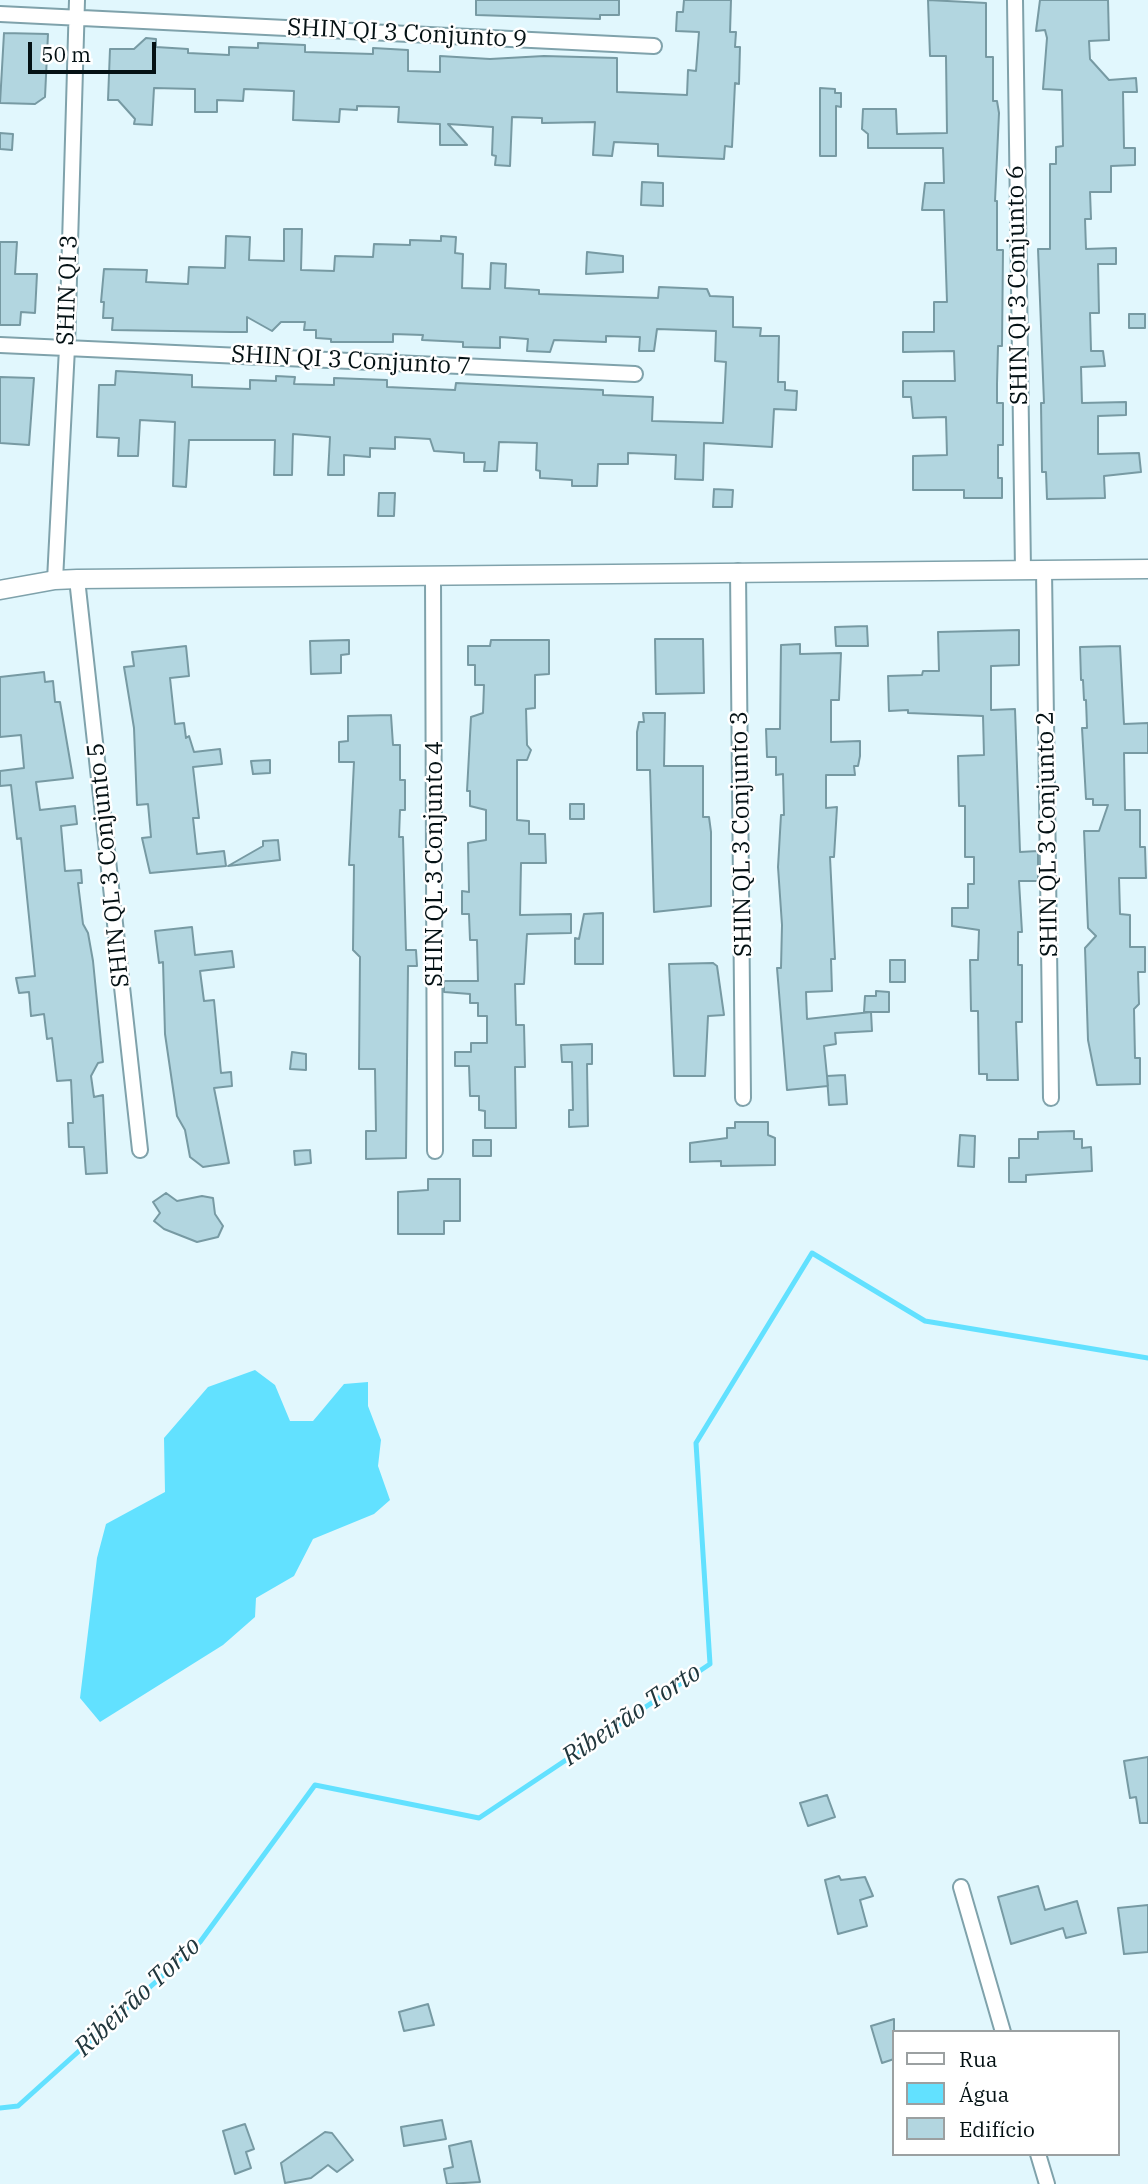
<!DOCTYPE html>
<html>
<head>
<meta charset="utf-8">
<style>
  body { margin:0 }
  #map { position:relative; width:1148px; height:2184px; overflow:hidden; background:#e1f7fd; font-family:"IBM Plex Serif",serif }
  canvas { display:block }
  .legend { position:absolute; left:892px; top:2030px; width:228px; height:126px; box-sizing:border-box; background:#fff; border:2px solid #9ba0a1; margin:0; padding:9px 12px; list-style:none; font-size:21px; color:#041114 }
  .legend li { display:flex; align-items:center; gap:14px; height:35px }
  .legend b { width:35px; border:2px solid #9ba0a1 }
  .scale { position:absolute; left:28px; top:42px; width:128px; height:32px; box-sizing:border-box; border:4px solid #041114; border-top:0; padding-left:9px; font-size:21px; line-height:24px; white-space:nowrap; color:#041114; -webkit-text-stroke:5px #fff; paint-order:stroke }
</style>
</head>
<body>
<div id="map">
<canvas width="1148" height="2184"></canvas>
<ul class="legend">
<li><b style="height:9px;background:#fff"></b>Rua</li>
<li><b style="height:19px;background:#62e1ff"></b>Água</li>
<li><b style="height:19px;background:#b2d6e0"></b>Edifício</li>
</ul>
<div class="scale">50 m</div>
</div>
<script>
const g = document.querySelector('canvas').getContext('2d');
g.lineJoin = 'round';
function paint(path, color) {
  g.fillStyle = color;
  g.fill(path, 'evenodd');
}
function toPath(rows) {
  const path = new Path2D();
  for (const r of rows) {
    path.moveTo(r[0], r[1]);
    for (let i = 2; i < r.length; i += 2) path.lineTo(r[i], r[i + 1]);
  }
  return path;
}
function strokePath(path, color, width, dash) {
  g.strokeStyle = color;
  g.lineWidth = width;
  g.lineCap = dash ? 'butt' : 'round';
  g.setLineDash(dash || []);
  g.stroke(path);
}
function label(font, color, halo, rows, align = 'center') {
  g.font = font + ' "IBM Plex Serif",serif';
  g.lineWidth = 5;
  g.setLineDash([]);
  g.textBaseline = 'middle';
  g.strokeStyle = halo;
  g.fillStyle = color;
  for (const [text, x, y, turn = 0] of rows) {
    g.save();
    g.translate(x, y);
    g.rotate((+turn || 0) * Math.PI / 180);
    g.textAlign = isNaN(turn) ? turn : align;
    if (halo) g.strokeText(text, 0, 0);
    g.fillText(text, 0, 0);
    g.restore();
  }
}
paint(toPath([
  [255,1370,275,1385,290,1421,313,1421,344,1384,368,1382,368,1406,381,1440,378,1466,390,1500,374,1514,313,1539,294,1576,256,1598,255,1617,223,1645,100,1722,80,1698,97,1558,106,1524,165,1492,164,1438,208,1387]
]), '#62e1ff');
strokePath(toPath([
  [0,2108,18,2106,200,1942,315,1785,479,1818,710,1664,696,1443,812,1253,925,1321,1148,1358]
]), '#62e1ff', 5);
const building = toPath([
  [476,0,619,0,619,15,600,15,600,19,476,15,476,0],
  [684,0,731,0,730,32,736,32,735,47,740,47,739,84,735,83,732,147,725,146,724,159,658,156,658,144,614,142,612,156,593,155,595,122,542,123,542,118,512,117,510,166,495,165,496,156,492,155,493,127,448,124,467,145,440,145,440,124,398,122,399,107,357,106,357,110,340,109,339,122,293,120,294,91,244,89,243,101,217,100,217,112,195,112,195,89,154,88,152,125,134,124,135,119,118,100,108,100,110,49,134,49,146,38,156,39,156,47,188,49,188,53,229,55,229,47,258,48,258,43,305,45,305,52,373,54,373,48,408,50,408,71,440,72,440,56,490,59,544,56,617,58,617,92,687,95,688,70,696,71,699,32,676,31,677,12,683,12,684,0],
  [928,0,986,3,986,57,993,57,993,101,997,101,999,113,995,201,997,201,997,250,1003,250,1002,346,998,346,997,384,997,403,1003,403,1003,445,998,445,998,478,1002,478,1002,498,964,498,964,490,913,490,913,456,947,455,946,417,913,418,911,397,903,397,903,381,955,381,954,351,903,352,903,332,934,332,934,302,947,302,944,210,922,210,925,183,944,183,943,148,868,148,868,134,862,129,863,109,896,109,897,134,947,133,946,56,930,56,928,0],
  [1040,0,1108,0,1109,40,1089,41,1090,59,1109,80,1136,78,1137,92,1123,92,1124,148,1135,148,1135,165,1111,166,1111,192,1090,192,1091,219,1085,219,1086,249,1116,248,1116,264,1098,264,1099,313,1090,313,1091,351,1103,351,1105,366,1081,367,1082,403,1126,402,1126,415,1098,416,1098,454,1139,453,1141,472,1104,476,1105,498,1047,499,1046,472,1042,472,1041,403,1044,403,1038,249,1050,249,1050,164,1056,164,1056,147,1063,146,1062,90,1043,89,1047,38,1045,30,1036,31,1040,0],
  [4,33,48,34,45,97,35,104,0,103,4,33],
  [820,88,835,89,835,93,841,93,841,107,836,106,836,156,820,156,820,88],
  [0,133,13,134,12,150,0,149,0,133],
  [642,182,663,183,663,206,641,205,642,182],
  [284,229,302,229,301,270,334,271,335,256,373,257,374,244,410,245,410,240,441,241,441,236,456,237,455,253,463,254,462,288,490,289,491,263,506,264,505,288,539,290,539,294,658,298,659,287,707,289,710,296,733,297,733,327,761,328,760,336,779,336,778,382,785,382,785,390,797,391,796,410,774,409,772,447,704,443,703,480,675,479,676,455,628,453,628,464,598,464,597,486,572,486,572,480,540,478,540,471,536,470,537,443,499,442,497,471,484,471,485,462,464,462,464,453,434,451,430,439,395,437,395,449,370,448,370,457,344,455,344,475,328,475,330,437,293,434,292,475,274,475,275,440,189,440,186,487,173,486,175,422,140,420,138,456,118,456,119,438,97,437,99,385,115,385,116,371,192,375,192,387,250,389,250,380,276,381,276,376,295,377,294,384,334,385,334,378,387,380,387,387,455,390,456,383,603,390,603,395,653,397,652,421,723,423,726,362,715,361,716,331,657,329,654,351,639,351,640,337,606,336,606,342,554,340,550,352,527,351,528,339,500,337,500,348,463,347,463,342,422,340,423,335,393,334,393,342,331,342,331,339,316,338,316,330,304,330,305,322,281,322,272,331,247,317,247,332,232,332,112,330,113,318,103,318,104,302,101,302,104,269,147,270,146,282,188,284,189,267,225,268,226,236,250,237,249,260,284,261,284,229],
  [0,242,17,242,15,274,37,274,35,313,21,312,20,325,0,325,0,242],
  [587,252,623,256,623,272,586,274,587,252],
  [1129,314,1145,314,1145,328,1129,328,1129,314],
  [0,377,34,378,29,445,0,443,0,377],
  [714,489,733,490,732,507,713,507,714,489],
  [379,493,395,493,394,516,378,516,379,493],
  [867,626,868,646,836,646,835,627,867,626],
  [1019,630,1019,665,991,666,991,710,1015,709,1020,852,1038,851,1038,881,1019,881,1022,932,1018,932,1018,965,1022,965,1022,1022,1016,1022,1018,1080,987,1080,987,1074,979,1074,978,1011,971,1011,970,960,978,960,979,930,952,926,952,908,968,908,968,884,974,884,974,857,965,857,965,806,959,806,958,756,984,755,983,716,908,713,908,710,889,711,888,676,922,675,923,671,939,671,938,632,1019,630],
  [655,639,703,639,704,693,656,694,655,639],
  [349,640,349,654,341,655,341,673,311,674,310,641,349,640],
  [491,640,549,640,549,674,535,675,535,708,526,709,527,745,531,750,527,760,517,760,517,820,529,821,529,834,545,834,546,863,521,863,520,915,571,914,571,933,527,934,524,984,515,984,516,1025,524,1025,525,1067,515,1067,516,1128,485,1128,485,1111,479,1110,479,1096,470,1096,469,1066,455,1066,455,1052,471,1052,471,1043,487,1043,487,1016,478,1016,478,1003,470,1003,470,994,444,992,444,981,478,981,477,940,470,940,469,914,462,914,462,891,469,892,468,843,486,840,486,810,470,806,470,791,467,791,471,717,483,713,484,685,475,685,475,665,468,665,468,646,490,646,491,640],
  [800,644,800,654,841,653,839,700,831,700,831,742,860,741,860,756,858,766,854,766,855,775,826,775,826,808,837,807,834,857,830,857,835,959,831,959,832,991,806,992,807,1019,871,1012,872,1031,835,1033,836,1044,824,1046,828,1086,787,1090,777,968,781,968,782,925,778,867,781,815,784,815,783,774,776,775,776,757,767,757,766,729,780,729,781,645,800,644],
  [186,646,189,676,170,678,175,724,184,723,186,738,189,736,194,752,220,749,222,764,193,767,199,818,193,818,197,854,224,851,226,866,150,873,142,838,151,837,148,804,137,805,134,728,124,667,134,666,132,652,186,646],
  [1120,646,1124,724,1148,723,1148,753,1124,753,1125,810,1140,810,1140,847,1145,847,1146,878,1119,878,1120,914,1130,915,1130,947,1145,947,1145,972,1138,972,1139,1004,1134,1009,1135,1058,1140,1058,1140,1084,1097,1085,1088,1040,1085,948,1096,936,1088,928,1084,831,1099,831,1108,805,1093,805,1093,799,1086,799,1082,728,1087,728,1086,700,1084,700,1083,680,1081,680,1080,647,1120,646],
  [44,672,45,682,53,681,55,702,60,702,73,778,36,782,40,810,75,806,77,824,61,826,65,871,81,870,82,883,78,883,83,924,88,933,93,961,103,1062,98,1063,91,1076,94,1097,103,1095,107,1173,86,1174,84,1147,69,1147,68,1123,73,1123,71,1080,57,1081,52,1038,47,1039,44,1014,31,1016,29,992,19,993,16,978,35,976,21,838,17,839,11,785,0,786,0,771,24,768,21,735,0,737,0,677,44,672],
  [643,713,665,713,664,766,703,766,703,817,709,817,711,832,711,906,654,912,650,770,637,770,637,732,639,722,644,722,643,713],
  [391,715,393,745,400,745,400,780,405,780,405,810,400,810,399,837,403,837,406,950,416,950,417,966,408,966,406,1158,366,1159,366,1131,376,1131,375,1069,359,1069,360,957,353,950,354,865,349,865,354,762,339,762,339,742,348,741,348,716,391,715],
  [270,760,270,773,253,774,251,761,270,760],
  [570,804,584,804,584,819,570,819,570,804],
  [278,840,280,860,228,866,263,846,263,841,278,840],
  [603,913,603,964,575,964,575,938,579,939,584,914,603,913],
  [192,927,195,955,232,951,234,967,200,971,204,1001,214,1000,221,1073,231,1072,232,1086,214,1088,229,1163,203,1167,190,1157,185,1130,177,1116,165,1034,163,962,159,963,155,931,192,927],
  [890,960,905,960,905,982,890,982,890,960],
  [713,963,717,966,724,1015,708,1016,705,1076,674,1076,669,964,713,963],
  [876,991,889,992,889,1012,864,1012,865,996,876,996,876,991],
  [592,1044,592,1064,587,1064,588,1126,569,1127,569,1110,573,1110,572,1062,562,1062,561,1045,592,1044],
  [292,1052,306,1054,306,1070,290,1069,292,1052],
  [845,1075,847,1104,829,1105,827,1076,845,1075],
  [735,1122,768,1122,768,1135,775,1138,775,1165,721,1166,721,1161,690,1162,690,1143,727,1138,727,1128,735,1128,735,1122],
  [1074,1131,1074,1139,1082,1139,1082,1148,1091,1147,1092,1171,1026,1175,1026,1182,1009,1182,1009,1158,1019,1158,1019,1139,1038,1139,1038,1132,1074,1131],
  [960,1135,975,1136,974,1167,958,1166,960,1135],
  [473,1140,491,1140,491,1156,473,1156,473,1140],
  [310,1150,311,1163,295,1165,294,1151,310,1150],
  [428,1179,460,1179,460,1221,444,1221,444,1234,398,1234,398,1192,428,1190,428,1179],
  [166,1193,177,1201,202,1196,213,1198,215,1214,223,1226,218,1237,197,1242,164,1229,154,1221,160,1213,153,1202,166,1193],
  [1148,1757,1148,1823,1140,1823,1136,1797,1130,1798,1124,1761,1148,1757],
  [827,1795,835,1817,808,1826,800,1803,827,1795],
  [839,1876,841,1880,865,1877,873,1896,860,1900,867,1926,838,1934,825,1880,839,1876],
  [1038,1886,1045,1910,1077,1901,1086,1933,1066,1938,1063,1928,1011,1944,998,1897,1038,1886],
  [1148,1905,1148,1952,1124,1954,1118,1908,1148,1905],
  [428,2004,434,2025,404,2031,399,2012,428,2004],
  [894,2019,894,2059,882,2063,871,2026,894,2019],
  [442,2120,446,2139,404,2146,401,2127,442,2120],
  [245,2124,254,2149,246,2152,251,2168,235,2174,223,2131,245,2124],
  [325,2132,332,2133,353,2160,337,2172,328,2165,311,2178,285,2183,281,2163,325,2132],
  [471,2141,480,2182,447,2184,444,2169,453,2167,449,2146,471,2141]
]);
paint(building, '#b2d6e0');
strokePath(building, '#779aa3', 2);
const minor = toPath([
  [1015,0,1023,570],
  [0,14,654,46],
  [0,345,635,374],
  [1044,570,1051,1098],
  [738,571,743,1098],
  [433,577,435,1151],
  [77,579,140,1150],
  [55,580,67,348,77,0],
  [961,1887,1003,2032],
  [1038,2154,1047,2184]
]);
const tertiary = toPath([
  [0,590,55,580,77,579,1148,569]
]);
strokePath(minor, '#7fa2ab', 18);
strokePath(tertiary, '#7fa2ab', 21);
strokePath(minor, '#fff', 14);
strokePath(tertiary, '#fff', 18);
label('24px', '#041114', '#fff', [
  ["SHIN QI 3 Conjunto 9",407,34,3],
  ["SHIN QI 3 Conjunto 6",1018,285,-91],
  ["SHIN QI 3",68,290,-88],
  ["SHIN QI 3 Conjunto 7",351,361,3],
  ["SHIN QL 3 Conjunto 3",742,834,-91],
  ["SHIN QL 3 Conjunto 2",1048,834,-91],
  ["SHIN QL 3 Conjunto 4",435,864,-90],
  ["SHIN QL 3 Conjunto 5",109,865,-96]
]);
label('italic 26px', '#21373d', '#fff', [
  ["Ribeirão Torto",632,1715,-34],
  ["Ribeirão Torto",138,1997,-43]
]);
</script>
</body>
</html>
